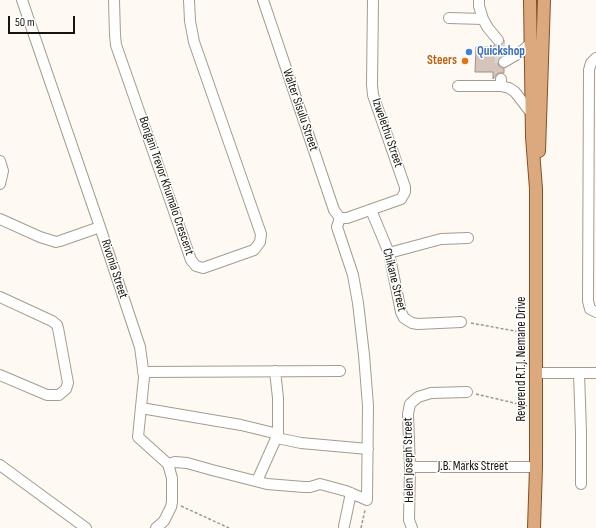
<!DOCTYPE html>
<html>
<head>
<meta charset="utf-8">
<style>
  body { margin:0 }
  #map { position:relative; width:596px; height:528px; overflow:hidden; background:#fefaf3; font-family:"Sofia Sans Condensed",sans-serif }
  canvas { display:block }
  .scale { position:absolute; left:8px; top:16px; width:67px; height:18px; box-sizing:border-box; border:2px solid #17140e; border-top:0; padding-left:5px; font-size:12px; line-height:14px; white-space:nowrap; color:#17140e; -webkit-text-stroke:3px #fff; paint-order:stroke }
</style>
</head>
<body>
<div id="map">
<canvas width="596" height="528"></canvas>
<div class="scale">50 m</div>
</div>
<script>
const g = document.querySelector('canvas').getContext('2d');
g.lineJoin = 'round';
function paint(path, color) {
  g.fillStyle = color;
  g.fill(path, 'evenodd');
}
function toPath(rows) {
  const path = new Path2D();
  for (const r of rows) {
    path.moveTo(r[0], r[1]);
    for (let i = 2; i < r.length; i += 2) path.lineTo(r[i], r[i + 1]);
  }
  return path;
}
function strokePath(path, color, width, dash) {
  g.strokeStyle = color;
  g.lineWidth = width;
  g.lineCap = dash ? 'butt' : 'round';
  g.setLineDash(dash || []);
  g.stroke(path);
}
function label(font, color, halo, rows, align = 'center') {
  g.font = font + ' "Sofia Sans Condensed",sans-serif';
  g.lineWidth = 3;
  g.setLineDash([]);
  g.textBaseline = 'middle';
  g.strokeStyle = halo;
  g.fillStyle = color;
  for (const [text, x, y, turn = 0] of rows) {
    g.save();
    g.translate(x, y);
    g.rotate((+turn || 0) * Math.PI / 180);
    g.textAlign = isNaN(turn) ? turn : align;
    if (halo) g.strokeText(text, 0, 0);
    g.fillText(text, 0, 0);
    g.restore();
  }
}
const building = toPath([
  [504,41,504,54,499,58,498,62,499,66,504,68,504,73,498,73,493,79,493,72,475,72,476,47,493,47,494,45,499,46,502,45,504,41]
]);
paint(building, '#d6c4bb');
strokePath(building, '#a19087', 1);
strokePath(toPath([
  [498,40,500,45,500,63]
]), '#dbd8d1', 10, [10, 5]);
const minor = toPath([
  [22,0,100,227,140,347,144,377,138,437,168,464,172,478,172,502,171,507,164,521,156,528],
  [114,0,115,35,116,45,191,260,196,266,203,268,254,250,260,242,261,234,194,42,190,21,189,0],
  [263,0,334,210,340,218],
  [479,0,479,6,483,19,488,28,498,40],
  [449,18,483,19],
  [596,58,591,63,589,70,588,301,590,309,596,312],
  [504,62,521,52,531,43],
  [501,79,501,86,509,88,515,92,532,114],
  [458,86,501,86],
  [0,161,3,171,0,184],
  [371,210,389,253,401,312,404,318,412,323,418,324,461,322],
  [340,218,347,218,401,199,405,192,405,187,373,95,372,85,373,0],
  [0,219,40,237,56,242,60,241,100,227],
  [389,253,441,239,468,238],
  [0,297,52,321,57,325,58,328,68,383,66,389,59,395,47,395,0,375],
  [143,372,340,371],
  [535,373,596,373],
  [579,373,581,432,581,484],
  [141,408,241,425,278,434],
  [277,438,301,443,368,449],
  [168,464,175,462,187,463,212,470,267,484,304,487,310,487,320,484,346,491,367,500,368,406,364,355,358,303,353,275,337,227,340,218],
  [0,465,86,528],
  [410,467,536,467],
  [257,481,278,434,278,398,275,371],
  [344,526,351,493],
  [412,528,409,520,410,467,408,414,410,404,418,397,431,393,467,392]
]);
const major = toPath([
  [530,0,532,137,536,189,536,467,534,528],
  [539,151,544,0]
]);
strokePath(minor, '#a69b8d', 12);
strokePath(major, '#884f20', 14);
strokePath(toPath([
  [471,323,526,333],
  [476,394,527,406],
  [181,506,229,528],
  [361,528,365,510]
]), '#9b9891', 1.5, [3, 2]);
strokePath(minor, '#fff', 10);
strokePath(major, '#dca97f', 12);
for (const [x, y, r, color] of [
  [469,52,4,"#3f7fe0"],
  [465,61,4,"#e8710a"]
]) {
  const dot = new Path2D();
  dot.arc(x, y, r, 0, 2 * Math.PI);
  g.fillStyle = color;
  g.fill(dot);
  strokePath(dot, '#fff', 1.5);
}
label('bold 13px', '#366cbe', '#fff', [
  ["Quickshop",477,52]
], 'left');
label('bold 13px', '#c56008', '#fff', [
  ["Steers",457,61]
], 'right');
label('13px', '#17140e', '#fff', [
  ["Walter Sisulu Street",300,110,71],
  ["Izwelethu Street",387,133,71],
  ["Bongani Trevor Khumalo Crescent",166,186,71],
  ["Rivonia Street",114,269,72],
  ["Chikane Street",394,280,76],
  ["Reverend R.T.J. Nemane Drive",522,359,-90],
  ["Helen Joseph Street",409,460,-91],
  ["J.B. Marks Street",473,467]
]);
</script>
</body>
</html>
